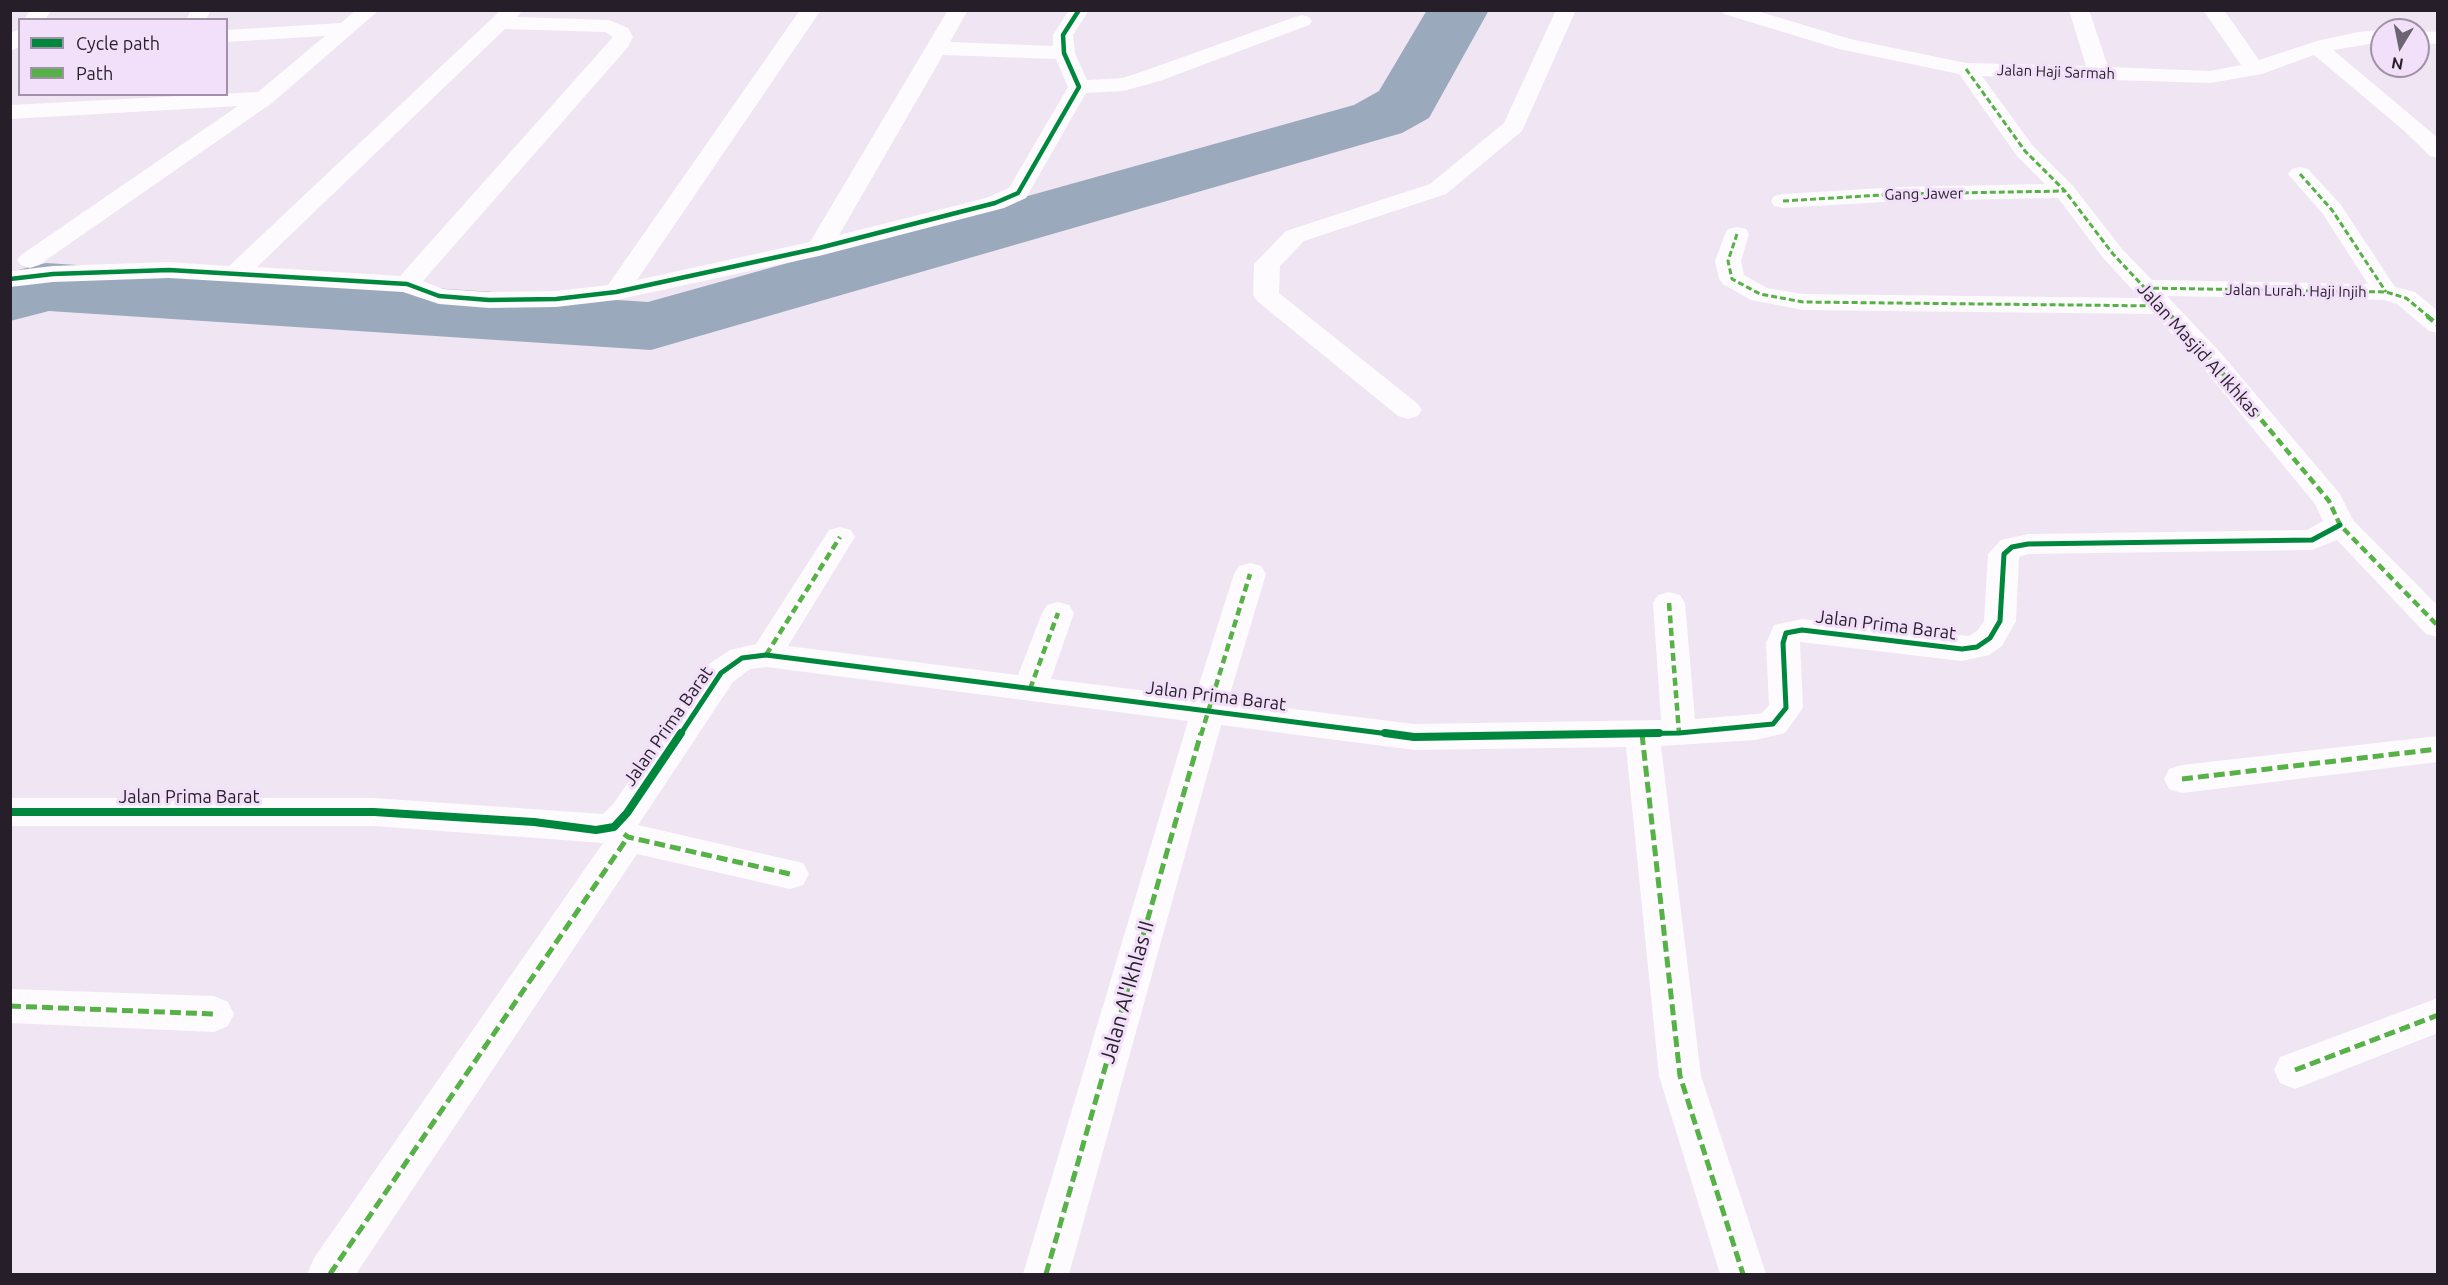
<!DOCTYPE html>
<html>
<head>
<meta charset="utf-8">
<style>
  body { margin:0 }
  #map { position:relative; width:2448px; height:1285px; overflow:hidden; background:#efe5f3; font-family:Ubuntu,sans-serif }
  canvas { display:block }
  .frame { position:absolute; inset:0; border:12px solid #261f29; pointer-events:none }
  .legend { position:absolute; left:18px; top:18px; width:210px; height:78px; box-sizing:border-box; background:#f2dff9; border:2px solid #a092a6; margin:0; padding:8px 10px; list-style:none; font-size:18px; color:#261f29 }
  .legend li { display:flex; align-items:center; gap:12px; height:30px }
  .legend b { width:30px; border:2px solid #a092a6 }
  .north { position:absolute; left:2370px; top:18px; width:60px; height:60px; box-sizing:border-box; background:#f2dff9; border:2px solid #a092a6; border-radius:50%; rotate:190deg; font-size:16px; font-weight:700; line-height:24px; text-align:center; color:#261f29 }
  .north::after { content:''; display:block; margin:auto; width:21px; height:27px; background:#6c6470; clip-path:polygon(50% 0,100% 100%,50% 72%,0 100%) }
</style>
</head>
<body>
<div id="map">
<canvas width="2448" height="1285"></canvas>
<div class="frame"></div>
<ul class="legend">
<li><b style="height:8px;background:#00873e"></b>Cycle path</li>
<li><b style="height:8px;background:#56b146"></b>Path</li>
</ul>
<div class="north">N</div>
</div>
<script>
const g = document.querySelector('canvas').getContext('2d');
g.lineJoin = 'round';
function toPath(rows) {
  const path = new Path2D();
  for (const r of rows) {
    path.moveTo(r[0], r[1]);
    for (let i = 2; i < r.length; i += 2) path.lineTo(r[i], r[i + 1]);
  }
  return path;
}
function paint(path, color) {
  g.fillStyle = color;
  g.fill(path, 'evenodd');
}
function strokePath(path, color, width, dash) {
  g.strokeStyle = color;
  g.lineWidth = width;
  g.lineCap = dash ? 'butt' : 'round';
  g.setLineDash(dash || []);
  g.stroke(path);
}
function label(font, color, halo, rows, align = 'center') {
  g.font = font + ' Ubuntu,sans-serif';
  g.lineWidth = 6;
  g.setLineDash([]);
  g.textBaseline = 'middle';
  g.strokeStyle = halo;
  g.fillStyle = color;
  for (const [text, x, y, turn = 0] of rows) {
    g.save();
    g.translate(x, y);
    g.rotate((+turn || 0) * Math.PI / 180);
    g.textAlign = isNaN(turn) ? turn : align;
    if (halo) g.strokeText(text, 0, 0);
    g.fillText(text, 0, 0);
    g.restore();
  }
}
paint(toPath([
  [1427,10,1489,10,1429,118,1402,133,651,350,49,311,10,321,10,272,46,263,648,302,1354,105,1379,91,1427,10]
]), '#9ba9bc');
paint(toPath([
  [30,10,51,10,45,20,24,20,30,10],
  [191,10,211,10,206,20,186,20,191,10],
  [356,10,379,10,272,103,39,265,30,268,21,265,17,260,21,255,238,106,10,119,10,105,258,92,325,36,226,42,226,30,341,23,356,10],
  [501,10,523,10,517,17,609,20,628,28,633,37,628,47,423,281,443,289,489,292,556,291,608,285,800,10,821,10,637,280,810,242,948,10,968,10,950,42,1053,46,1053,35,1069,10,1089,10,1073,35,1075,53,1087,80,1122,78,1144,71,1295,17,1302,15,1309,17,1312,21,1309,25,1160,81,1123,91,1086,93,1026,198,1004,208,819,256,616,300,556,307,489,308,439,304,403,292,169,278,53,282,10,287,10,271,53,266,169,262,229,266,501,10],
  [505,29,605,32,613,37,400,276,257,267,505,29],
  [943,55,1056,59,1068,87,1009,188,986,198,839,235,943,55],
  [1556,10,1576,10,1522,131,1446,194,1304,241,1280,266,1279,293,1418,404,1422,410,1418,416,1408,419,1398,416,1257,301,1253,295,1254,264,1286,231,1430,184,1504,123,1556,10],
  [1721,10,1754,10,1850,39,1966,63,2086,66,2069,10,2089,10,2108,67,2210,71,2241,65,2203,10,2224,10,2259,60,2317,41,2358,32,2382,30,2382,42,2333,50,2438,138,2438,158,2430,156,2402,129,2314,55,2262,74,2210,83,1982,76,2033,146,2073,186,2122,249,2152,280,2368,284,2323,214,2288,174,2292,169,2300,167,2308,169,2341,205,2395,287,2415,292,2438,311,2438,333,2429,331,2397,304,2384,300,2167,296,2219,351,2340,494,2353,520,2438,606,2438,637,2426,634,2337,540,2312,550,2028,554,2019,557,2016,621,2002,646,1989,655,1962,661,1800,642,1803,708,1785,733,1756,740,1661,746,1701,1076,1766,1274,1720,1274,1659,1076,1626,747,1414,750,1221,725,1069,1274,1023,1274,1188,721,766,667,750,669,733,682,638,825,803,863,809,874,803,885,790,889,637,854,356,1274,307,1274,314,1258,603,843,374,826,10,826,10,798,374,798,603,814,614,803,709,664,730,650,756,644,829,530,840,527,851,530,855,537,788,646,1018,675,1042,613,1047,605,1058,602,1069,605,1074,613,1051,679,1195,697,1234,574,1239,566,1250,563,1261,566,1266,574,1228,701,1414,724,1661,720,1653,603,1658,595,1669,592,1680,595,1685,603,1695,719,1756,714,1762,713,1769,705,1766,643,1774,625,1802,619,1969,636,1978,630,1984,621,1988,554,2001,540,2028,534,2307,530,2323,521,2315,504,2199,363,2154,314,1803,310,1751,300,1723,284,1719,279,1715,261,1725,234,1728,229,1737,227,1746,229,1749,234,1741,261,1744,275,1767,288,1803,294,2140,298,2104,259,2058,198,1899,201,1783,208,1774,206,1771,201,1774,196,1783,194,1899,187,2045,184,2017,156,1959,74,1839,49,1724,14,1721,10],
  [20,29,20,47,10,51,10,33,20,29],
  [2418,31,2438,32,2438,44,2418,43,2418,31],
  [2438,736,2438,762,2182,793,2169,789,2164,779,2169,769,2182,765,2438,736],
  [10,989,214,996,228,1002,234,1014,228,1026,214,1032,10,1023,10,989],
  [2438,998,2438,1033,2295,1089,2280,1083,2274,1070,2280,1057,2438,998]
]), '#fdfbfd');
strokePath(toPath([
  [1966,69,2025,151,2065,191,2113,254,2172,317],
  [2300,174,2332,210,2386,292],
  [1783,201,1899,194,2065,191],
  [1737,234,1728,261,1732,279,1760,294,1803,302,2161,306],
  [2144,288,2386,292,2406,298,2429,317]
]), '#56b146', 3, [6, 3]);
strokePath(toPath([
  [2171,316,2209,357,2329,501,2340,525,2438,626],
  [2427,316,2438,325],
  [1669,603,1679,733],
  [766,655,840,537],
  [1030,689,1058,613],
  [1201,735,1250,574]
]), '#56b146', 4.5, [8, 4.5]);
strokePath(toPath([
  [1642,734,1680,1076,1743,1274],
  [2182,779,2438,749],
  [624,834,628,837,790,874],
  [10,1006,214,1014],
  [2295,1070,2438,1015],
  [330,1274,628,837],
  [1046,1274,1201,733]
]), '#56b146', 5, [11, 5]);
strokePath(toPath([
  [10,279,53,274,169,270,407,284,439,296,489,300,556,299,616,292,819,248,995,203,1018,193,1079,87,1064,53,1063,35,1079,10]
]), '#00873e', 4.5);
strokePath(toPath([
  [680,735,721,673,742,658,766,655,1397,735],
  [1560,735,1679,733,1773,724,1786,708,1783,643,1786,633,1802,630,1962,649,1977,647,1990,638,2000,621,2004,554,2012,547,2028,544,2312,540,2340,525]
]), '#00873e', 5);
strokePath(toPath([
  [1385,733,1414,737,1659,733],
  [10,812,374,812,534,822,596,830,614,827,627,813,681,733]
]), '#00873e', 8);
label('15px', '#261f29', '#f2dff9', [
  ["Jalan Haji Sarmah",2056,72,2],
  ["Gang Jawer",1924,194,-1],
  ["Jalan Lurah. Haji Injih",2296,291,1]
]);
label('18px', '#261f29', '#f2dff9', [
  ["Jalan Masjid Al Ikhkas",2199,350,48],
  ["Jalan Prima Barat",1886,625,7],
  ["Jalan Prima Barat",1216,696,7],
  ["Jalan Prima Barat",668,726,-55],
  ["Jalan Prima Barat",189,797]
]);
label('21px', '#261f29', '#f2dff9', [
  ["Jalan Al'Ikhlas II",1127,992,-74]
]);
</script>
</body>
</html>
